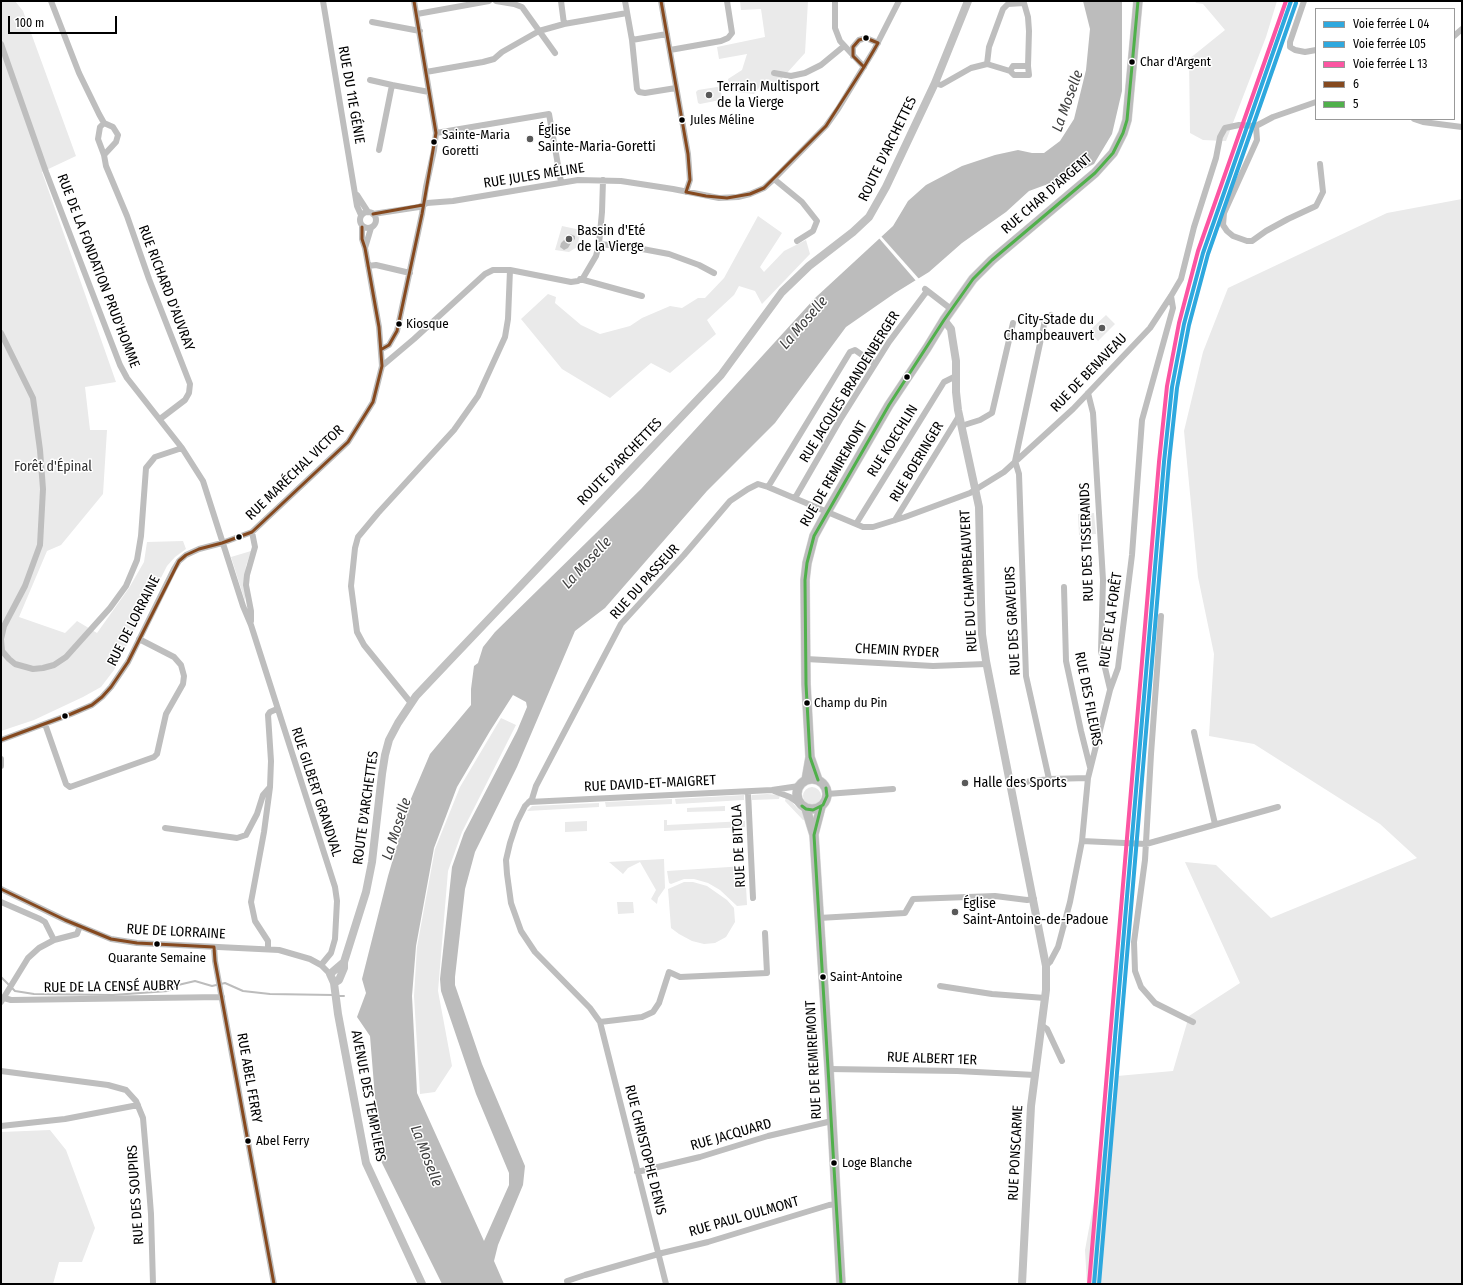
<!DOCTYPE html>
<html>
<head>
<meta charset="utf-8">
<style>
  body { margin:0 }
  #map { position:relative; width:1463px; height:1285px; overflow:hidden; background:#fff; font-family:"Fira Sans Condensed",sans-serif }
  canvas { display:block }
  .frame { position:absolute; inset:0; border:2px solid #000; pointer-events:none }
  .legend { position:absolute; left:1315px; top:8px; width:140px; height:112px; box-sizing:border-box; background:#fff; border:1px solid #999; margin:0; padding:5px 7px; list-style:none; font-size:12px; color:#000 }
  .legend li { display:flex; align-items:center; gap:8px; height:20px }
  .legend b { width:20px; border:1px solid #999 }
  .scale { position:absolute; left:8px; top:16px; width:109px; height:18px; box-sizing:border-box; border:2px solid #000; border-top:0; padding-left:5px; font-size:12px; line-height:14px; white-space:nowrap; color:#000; -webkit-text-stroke:3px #fff; paint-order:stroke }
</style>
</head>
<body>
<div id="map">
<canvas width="1463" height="1285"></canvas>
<div class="frame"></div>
<ul class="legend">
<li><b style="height:5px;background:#2ea8de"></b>Voie ferrée L 04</li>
<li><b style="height:5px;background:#2ea8de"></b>Voie ferrée L05</li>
<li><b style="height:5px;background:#fc55a2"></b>Voie ferrée L 13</li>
<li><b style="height:5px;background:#85491f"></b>6</li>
<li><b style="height:5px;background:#50b04b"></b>5</li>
</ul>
<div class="scale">100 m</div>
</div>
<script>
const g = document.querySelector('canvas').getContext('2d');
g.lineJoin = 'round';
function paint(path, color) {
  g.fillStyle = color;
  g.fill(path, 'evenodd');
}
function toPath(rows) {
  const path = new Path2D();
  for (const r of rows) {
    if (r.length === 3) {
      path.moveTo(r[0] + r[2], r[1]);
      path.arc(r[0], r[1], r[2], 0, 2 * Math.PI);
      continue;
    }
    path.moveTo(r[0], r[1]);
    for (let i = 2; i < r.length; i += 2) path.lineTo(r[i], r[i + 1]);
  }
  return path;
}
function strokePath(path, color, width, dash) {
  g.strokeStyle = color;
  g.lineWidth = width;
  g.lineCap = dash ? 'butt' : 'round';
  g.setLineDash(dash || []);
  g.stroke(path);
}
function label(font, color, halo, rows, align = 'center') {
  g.font = font + ' "Fira Sans Condensed",sans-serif';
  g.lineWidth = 3;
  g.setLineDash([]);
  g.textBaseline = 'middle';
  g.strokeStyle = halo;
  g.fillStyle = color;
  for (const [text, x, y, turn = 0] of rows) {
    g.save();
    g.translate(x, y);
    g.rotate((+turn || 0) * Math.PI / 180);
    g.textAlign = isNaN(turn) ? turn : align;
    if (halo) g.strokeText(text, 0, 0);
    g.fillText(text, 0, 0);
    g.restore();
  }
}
paint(toPath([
  [1,1,15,1,23,11,76,156,42,172,116,382,85,387,90,430,107,430,103,494,61,545,47,551,19,617,65,633,77,621,97,633,129,588,144,562,147,542,183,541,186,549,175,557,167,566,114,670,101,687,83,697,34,720,1,731],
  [740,1,808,1,805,53,777,84,766,79,754,94,730,91,728,79,742,70,747,54,719,59,717,47,765,37,761,9,741,10],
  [1195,1,1277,1,1266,37,1226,141,1203,140,1190,133,1189,59,1225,30,1203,4,1196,3],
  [717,87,720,88,722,97,720,100,700,104,698,103,696,92,698,90],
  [1462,199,1462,1284,1087,1284,1085,1250,1117,1076,1173,1071,1189,1016,1240,983,1185,862,1216,865,1271,918,1417,858,1380,824,1254,744,1209,736,1214,654,1198,577,1184,431,1203,352,1228,288,1387,213],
  [758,216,782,233,760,267,764,272,784,251,806,240,810,254,762,304,755,291,739,286,734,295,707,320,716,334,670,373,651,363,610,398,562,369,521,319,548,294,556,297,555,303,581,325,600,334,630,326,642,318,670,306,682,308,698,298,705,298,724,278],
  [562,226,576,229,581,231,577,247,569,252,555,250],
  [1106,315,1115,324,1098,341,1089,331],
  [1094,513,1096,534,1079,535,1078,514],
  [251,551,246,566,245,576,245,601,231,557],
  [501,718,516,725,462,832,448,871,438,991,452,1066,435,1092,420,1094,414,996,417,947,435,849,460,787],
  [812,796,9],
  [767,794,780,795,779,799,752,800,752,795],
  [744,795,744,800,676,804,675,799],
  [786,797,791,801,797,808,802,812,807,819,803,820,785,801],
  [672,799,672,804,606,807,605,802],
  [599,803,599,807,527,811,532,806],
  [725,806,725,811,687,812,687,808],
  [664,820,667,820,667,825,745,821,745,827,664,831],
  [587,821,587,831,565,832,565,822],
  [664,859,665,888,658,898,657,904,651,899,656,890,640,862,628,868,623,874,609,862],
  [745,866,747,905,737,906,720,890,708,883,694,879,684,879,671,884,669,883,667,871],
  [684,882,693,882,707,886,727,900,734,908,735,922,726,937,715,943,704,944,692,941,679,934,671,928,668,889],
  [617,902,633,902,634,913,618,914],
  [50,1130,66,1150,95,1228,82,1262,59,1262,53,1284,1,1284,1,1132]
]), '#eaeaea');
paint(toPath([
  [1083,1,1122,1,1122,91,1112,134,1094,164,1067,177,1029,191,1006,212,962,243,929,272,895,293,846,327,775,423,707,491,605,608,575,631,517,767,475,852,465,889,455,977,455,985,482,1064,525,1166,523,1185,498,1245,494,1261,504,1284,442,1284,380,1159,370,1036,357,1017,366,993,362,979,388,876,410,801,430,754,471,705,471,689,474,666,478,663,483,647,495,632,641,489,815,298,893,226,908,201,926,185,962,166,995,155,1018,150,1032,153,1044,153,1060,141,1074,119,1086,70,1090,29],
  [513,695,526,702,527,707,517,731,464,833,452,867,440,979,441,991,476,1094,509,1173,509,1185,484,1241,417,1093,412,996,416,946,434,848,457,787,490,731],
  [570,234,575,236,575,239,571,243,568,248,564,250,560,247,561,243]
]), '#bcbcbc');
paint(toPath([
  [880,235,920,280,917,282,878,237]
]), '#fff');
strokePath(toPath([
  [1,977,15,991,34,994,113,995,168,991,178,985,195,981,212,986,225,983,243,991,270,994,333,995],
  [337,996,344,996]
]), '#bcbcbc', 2);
const primary = toPath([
  [812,794,15],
  [806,780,810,757],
  [818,780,810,757,806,684,805,580,807,563,814,536,827,512,889,405,927,348,944,320,973,279,992,260,1095,173,1113,153,1123,133,1127,120,1138,1],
  [806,809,814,835,829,1069,841,1284],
  [814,834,821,807]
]);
strokePath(primary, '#dbdbdb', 10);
strokePath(toPath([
  [51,1,79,73,99,114,104,123,113,127,118,135,116,142,104,155,106,166,127,216,149,279,190,384,189,393,185,400,160,419],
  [323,1,357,206,361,215],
  [496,1,514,4,522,7,555,53],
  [561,1,564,24],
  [625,1,632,40,637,89,639,92,645,93,676,88],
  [661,1,688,154,690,180,686,192],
  [835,1,835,28,840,41,864,67],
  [1304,1,1290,42,1290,47,1295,50,1305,52,1316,50],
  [417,14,489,1],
  [372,22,420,31],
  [1454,36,1462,29],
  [632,40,667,34],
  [1,44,46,172,120,365,127,378,182,448,203,481,243,606,251,625,335,887,337,901,335,939,331,953,321,965],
  [670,50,721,41,728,38,732,33,727,1],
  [853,56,853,47,859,40,866,38,878,43],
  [987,64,989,47,1003,9,1008,4,1024,3,1028,17,1029,31,1028,66],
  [426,72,483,62,494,59,502,52,539,31,564,24,627,13],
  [774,73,791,76,805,73,821,65,844,46],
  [370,80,392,85],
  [935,83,941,85,971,68,987,64,1010,71,1014,75,1029,75,1028,66,1013,66,1010,71],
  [1414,119,1423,122,1462,127],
  [104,123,100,127,98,139,104,155],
  [1256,126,1257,140,1224,213,1223,225,1227,231,1233,236,1247,241,1252,241,1266,231,1288,219,1316,206,1323,192,1320,164],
  [1256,126,1273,117,1316,102],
  [436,133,549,114,561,182],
  [379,150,392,85,429,92],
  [774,179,802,202,817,221,813,231,797,241],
  [357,195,368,212],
  [368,220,8],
  [373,214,419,207,427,203,453,201,578,180,621,181,673,189,719,198,738,197,750,194,764,188,774,179,826,126,838,109,874,50,899,1],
  [599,244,637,248,669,254,699,265,714,273],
  [365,248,371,228],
  [368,266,376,265,410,273],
  [580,279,642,296],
  [925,289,951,309],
  [1,333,33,398,40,450,43,489,40,545,25,586,4,626,1,639,2,651,9,659,15,664,33,669,43,668,54,665,66,657,110,608,126,586,137,560,141,536,146,468,155,457,182,448],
  [382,349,389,345,397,331,422,214,426,187,434,150,436,133,414,1],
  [382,366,414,339,485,274,493,270,510,270,571,282,578,281,583,278,596,256,599,244,602,212,603,180],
  [1088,393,1093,413,1103,580,1101,651,1110,689],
  [961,426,980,420,992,413,1013,323],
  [768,487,850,352,855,350,875,364],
  [795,498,840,420,889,342,927,291],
  [895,520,959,416],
  [856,524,944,382,956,376],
  [1064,587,1066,661,1081,731,1090,767],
  [1161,616,1151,754,1145,860,1134,942,1135,971,1141,987,1155,1003,1193,1022],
  [251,621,251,611,246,585,247,575,255,547,252,532],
  [806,659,933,666,986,664],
  [411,703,364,645,357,632,351,586,355,548,358,537,378,513,454,430,478,396,505,337,508,319,510,270],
  [45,724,66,784,70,787,154,757,157,754,166,714,183,684,184,676,181,665,174,657,139,639],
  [1194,732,1215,824],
  [1,740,71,714,92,705,102,697,111,687,128,662,174,569,179,561,186,555,199,549,222,543,252,532,348,442,373,402,382,366,379,327,365,248,362,239,362,227],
  [1,759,1,766],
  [1049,779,1026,676,1019,474,1015,461,1045,320,1051,315],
  [1010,784,1049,779,1088,778],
  [774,791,790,797,800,804],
  [748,792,753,898],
  [827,794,893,789],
  [529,802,772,790,799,786],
  [165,828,237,838,246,835,257,814,263,795,270,787,271,761,268,715,270,712,277,709],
  [1082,841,1146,844,1278,807],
  [1,889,65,920,111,939,137,943,279,950,310,959,321,965,330,974],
  [1,902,40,919,45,922,54,940],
  [819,918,905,913,913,899,995,896,1027,900,1034,899],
  [214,947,215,961,274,1284],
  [268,948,268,941,255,921,251,902,264,832,270,787],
  [1046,966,1050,962,1058,947,1070,902,1082,841,1088,778,1110,690,1118,668,1132,555,1142,420,1173,308,1171,296],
  [940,986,992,994,1045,998],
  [4,998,11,1000,222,997],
  [1,1002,28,958,39,948,54,940,77,934,80,926],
  [600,1022,642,1017,653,1012,659,1003,669,972,680,977,767,973,765,933],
  [1041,1025,1047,1029,1062,1061],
  [829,1069,957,1071,1035,1075],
  [1,1071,108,1085,126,1090,136,1101,143,1118,149,1188,151,1214,153,1284],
  [1,1126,65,1119,138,1105],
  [637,1172,700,1157,768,1136,832,1121],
  [568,1284,567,1281,585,1275,662,1253,708,1242,829,1205,837,1204],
  [666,1284,600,1022,590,1008,535,952,521,931,511,903,507,874,506,860,510,843,517,822,525,806,532,799,536,786,621,624,684,555,730,501,748,489,758,484,768,487,863,527,873,527,905,517,970,493,1004,472,1073,409,1150,328,1171,296,1181,279,1194,227,1216,158,1220,137,1225,128,1239,125,1256,126]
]), '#bebebe', 6);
strokePath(toPath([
  [944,320,951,329,952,336,956,361,956,392,958,410,979,507,981,602,982,634,986,661,1046,966,1046,990,1031,1106,1022,1284],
  [344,962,330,974,334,983,338,1014,366,1163,422,1284],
  [334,983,339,980,344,968,344,962,366,892,372,862,382,774,385,755,389,740,398,723,416,696,451,659,721,375,782,292,809,266,853,232,869,217,886,187,935,83,968,1]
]), '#c1c1c1', 8);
strokePath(primary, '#bdbdbd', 9);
strokePath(toPath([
  [661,1,688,154,690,180,686,192],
  [866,38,878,43,864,67,853,56,853,47,859,40,866,38],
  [686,192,706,196,727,198,750,194,764,188,826,126,864,67],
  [373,214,423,205],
  [382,349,389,345,397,331,422,214,436,133,414,1],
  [1,740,71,714,92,705,102,697,111,687,128,662,179,561,186,555,199,549,222,543,252,532,348,442,373,402,382,366,379,327,365,248,362,239,362,227],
  [1,889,65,920,111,939,137,943,214,947],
  [214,947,215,961,274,1284]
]), '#85491f', 3);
strokePath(toPath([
  [818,780,810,757,806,684,805,580,807,563,814,536,889,405,944,320,973,279,992,260,1095,173,1113,153,1123,133,1127,120,1138,1],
  [802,806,806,809,813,810,823,805,827,796,826,788],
  [821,807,814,835,841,1284]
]), '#50b04b', 3);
strokePath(toPath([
  [1094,1284,1164,462,1172,387,1184,324,1203,253,1291,1]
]), '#2ea8de', 4);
strokePath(toPath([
  [1099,1284,1169,462,1177,388,1189,325,1208,254,1296,3]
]), '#2ea8de', 4);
strokePath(toPath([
  [1089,1284,1159,462,1167,386,1179,323,1198,251,1286,1]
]), '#fc55a2', 4);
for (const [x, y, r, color] of [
  [866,38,3.5,"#000"],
  [1132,62,3.5,"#000"],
  [709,95,4,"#595959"],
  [682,120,3.5,"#000"],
  [530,139,4,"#595959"],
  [434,142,3.5,"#000"],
  [569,239,4,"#595959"],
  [399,324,3.5,"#000"],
  [1102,328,4,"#595959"],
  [907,377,3.5,"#000"],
  [239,537,3.5,"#000"],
  [807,703,3.5,"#000"],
  [65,716,3.5,"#000"],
  [965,783,4,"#595959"],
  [955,912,4,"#595959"],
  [157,944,3.5,"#000"],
  [823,977,3.5,"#000"],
  [248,1141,3.5,"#000"],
  [834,1163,3.5,"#000"]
]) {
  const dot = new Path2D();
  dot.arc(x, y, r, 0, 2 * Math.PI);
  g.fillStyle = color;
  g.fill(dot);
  strokePath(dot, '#fff', 1.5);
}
label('13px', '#000', '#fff', [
  ["Char d'Argent",1140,62],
  ["Jules Méline",690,120],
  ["Sainte-Maria",442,135],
  ["Goretti",442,151],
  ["Kiosque",406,324],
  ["Champ du Pin",814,703],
  ["Quarante Semaine",157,958,"center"],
  ["Saint-Antoine",830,977],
  ["Abel Ferry",256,1141],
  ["Loge Blanche",842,1163]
], 'left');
label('14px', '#000', '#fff', [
  ["Terrain Multisport",717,87],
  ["de la Vierge",717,103],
  ["Église",538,131],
  ["Sainte-Maria-Goretti",538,147],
  ["Bassin d'Eté",577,231],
  ["de la Vierge",577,247],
  ["City-Stade du",1094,320,"right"],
  ["Champbeauvert",1094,336,"right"],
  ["Halle des Sports",973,783],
  ["Église",963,904],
  ["Saint-Antoine-de-Padoue",963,920]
], 'left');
label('14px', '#000', '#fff', [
  ["RUE DU 11E GÉNIE",351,95,80],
  ["ROUTE D'ARCHETTES",888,149,-64],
  ["RUE JULES MÉLINE",534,176,-9],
  ["RUE CHAR D'ARGENT",1047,194,-41],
  ["RUE DE LA FONDATION PRUD'HOMME",98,271,69],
  ["RUE RICHARD D'AUVRAY",166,288,69],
  ["RUE DE BENAVEAU",1089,373,-46],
  ["RUE JACQUES BRANDENBERGER",850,387,-58],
  ["RUE KOECHLIN",893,441,-58],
  ["ROUTE D'ARCHETTES",620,462,-46],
  ["RUE BOERINGER",917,462,-59],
  ["RUE MARÉCHAL VICTOR",295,473,-44],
  ["RUE DE REMIREMONT",834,474,-60],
  ["RUE DES TISSERANDS",1087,542,-92],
  ["RUE DU CHAMPBEAUVERT",969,581,-93],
  ["RUE DU PASSEUR",645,582,-48],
  ["RUE DE LA FORÊT",1111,620,-82],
  ["RUE DE LORRAINE",134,621,-63],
  ["RUE DES GRAVEURS",1013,621,-93],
  ["CHEMIN RYDER",897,651,3],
  ["RUE DES FILEURS",1088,699,79],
  ["RUE DAVID-ET-MAIGRET",650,784,-3],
  ["RUE GILBERT GRANDVAL",316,792,72],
  ["ROUTE D'ARCHETTES",366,808,-82],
  ["RUE DE BITOLA",739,846,-93],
  ["RUE DE LORRAINE",176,932,3],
  ["RUE DE LA CENSÉ AUBRY",112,987,-1],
  ["RUE ALBERT 1ER",932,1059,2],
  ["RUE DE REMIREMONT",814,1060,-93],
  ["RUE ABEL FERRY",249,1078,80],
  ["AVENUE DES TEMPLIERS",368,1096,79],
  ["RUE JACQUARD",731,1135,-16],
  ["RUE CHRISTOPHE DENIS",645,1150,76],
  ["RUE PONSCARME",1016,1153,-87],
  ["RUE DES SOUPIRS",136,1195,-94],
  ["RUE PAUL OULMONT",744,1217,-16]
]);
label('14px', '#2f2f2f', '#fff', [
  ["Forêt d'Épinal",53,467]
]);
label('italic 15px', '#404040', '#fff', [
  ["La Moselle",1068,101,-70],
  ["La Moselle",804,323,-49],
  ["La Moselle",587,563,-47],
  ["La Moselle",397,829,-72],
  ["La Moselle",426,1156,69]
]);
</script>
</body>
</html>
